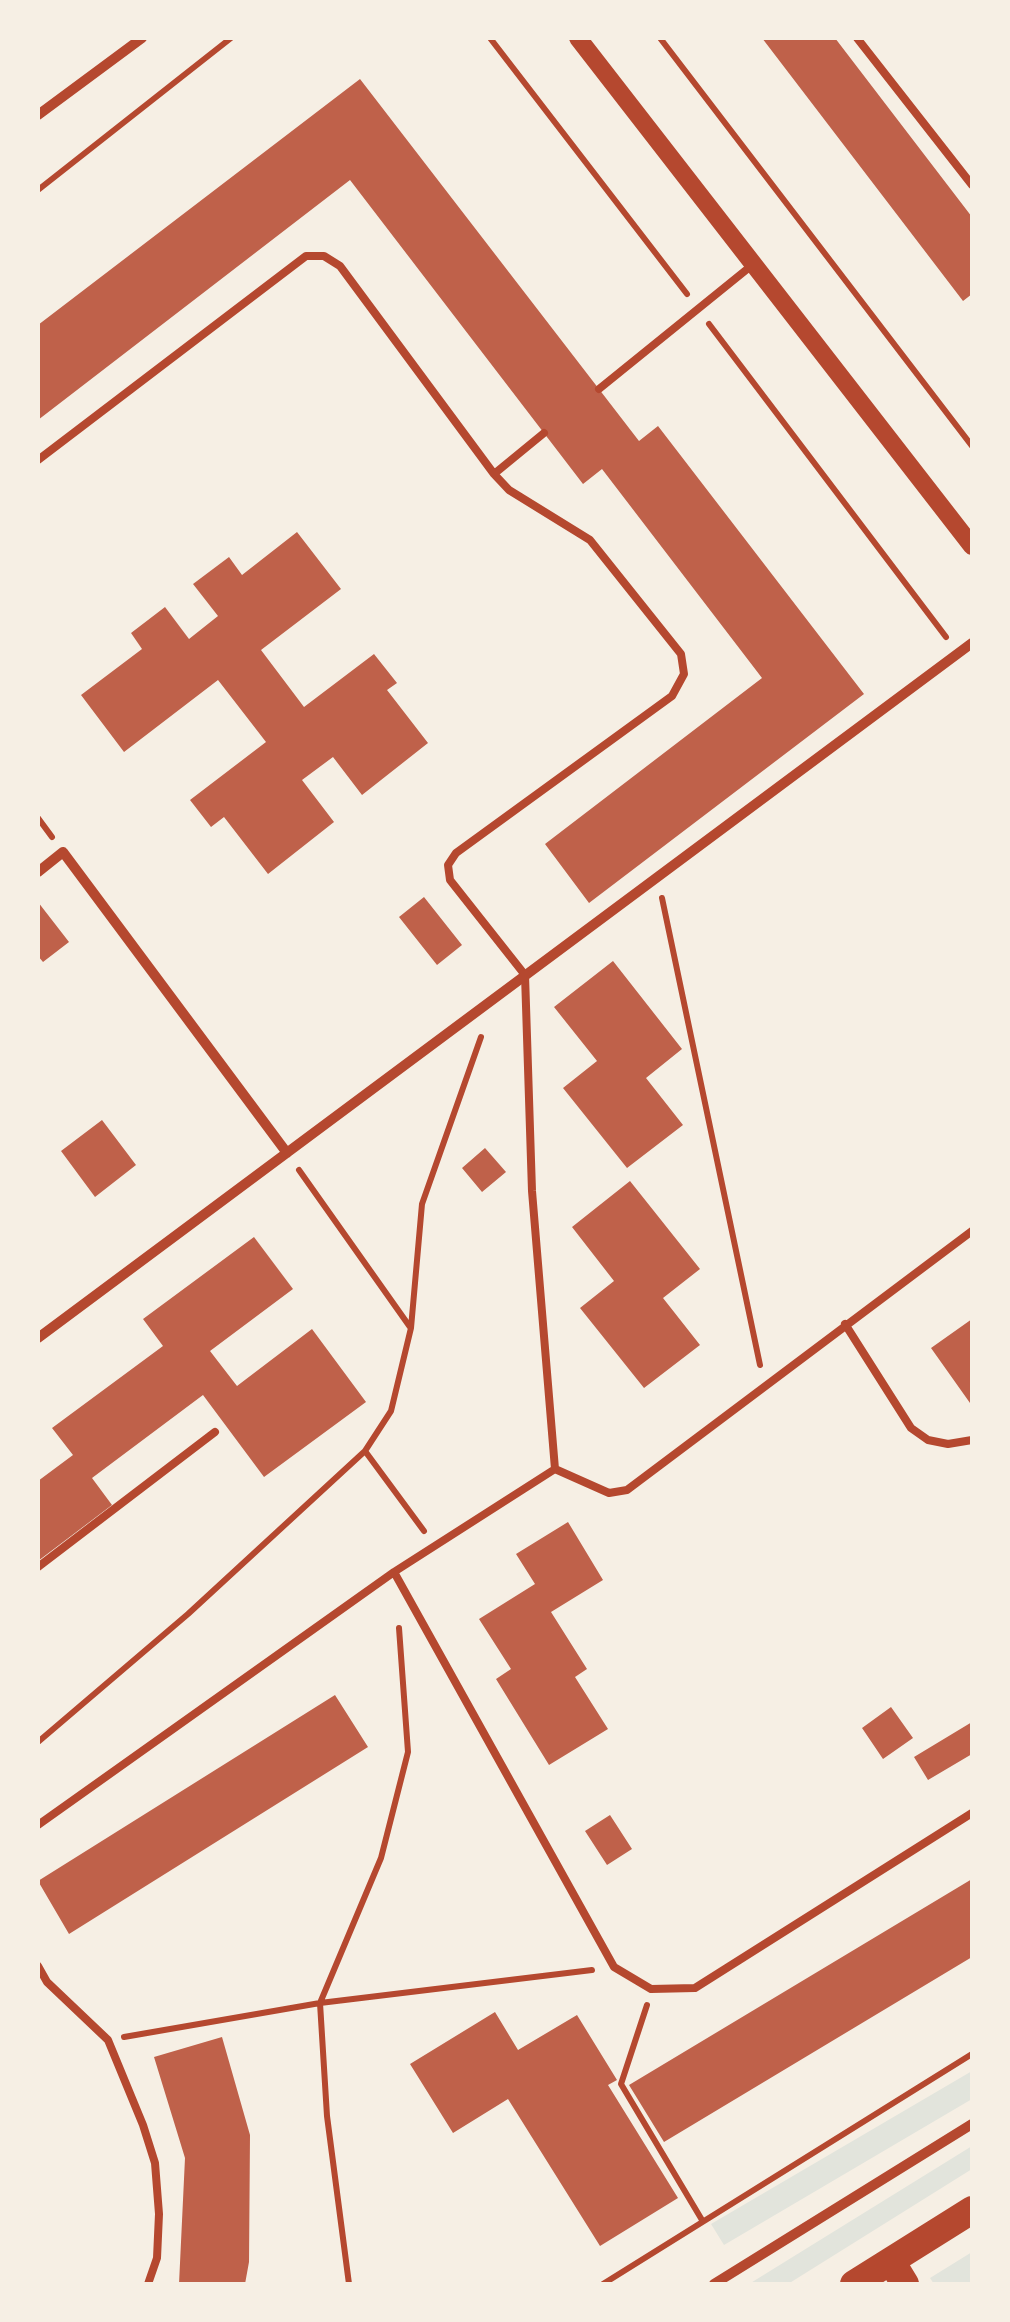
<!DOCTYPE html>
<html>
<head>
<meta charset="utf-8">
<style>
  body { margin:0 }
  #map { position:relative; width:1010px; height:2322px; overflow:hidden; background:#f6efe4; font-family:Raleway,sans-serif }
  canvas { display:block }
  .frame { position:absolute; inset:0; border:40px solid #f6efe4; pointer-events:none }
</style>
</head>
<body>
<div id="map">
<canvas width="1010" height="2322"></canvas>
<div class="frame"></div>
</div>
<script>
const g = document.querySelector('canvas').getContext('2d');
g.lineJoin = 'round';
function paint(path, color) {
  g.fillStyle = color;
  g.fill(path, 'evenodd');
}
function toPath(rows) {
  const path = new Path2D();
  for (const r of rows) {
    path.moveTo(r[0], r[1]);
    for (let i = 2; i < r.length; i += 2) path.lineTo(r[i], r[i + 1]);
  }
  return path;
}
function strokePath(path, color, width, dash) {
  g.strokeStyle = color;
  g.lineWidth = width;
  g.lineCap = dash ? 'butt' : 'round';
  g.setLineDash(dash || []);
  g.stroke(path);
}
paint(toPath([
  [972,2071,972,2099,724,2245,711,2224],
  [972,2146,972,2169,788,2284,749,2284],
  [972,2252,972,2284,934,2284,930,2278]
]), '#e2e4dc');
paint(toPath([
  [762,38,835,38,972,217,972,294,963,301],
  [360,79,639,441,658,426,864,694,589,903,545,844,762,678,602,469,583,484,350,180,38,420,38,325],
  [297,532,341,589,261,650,304,707,374,654,397,683,387,690,428,743,362,795,333,757,302,780,334,822,268,874,224,817,211,827,190,800,266,742,218,680,124,752,81,695,142,649,131,633,165,607,189,639,218,616,193,584,229,557,242,575],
  [424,897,462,945,437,965,399,917],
  [38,902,69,942,43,962,38,956],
  [613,961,682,1049,646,1078,683,1125,627,1168,563,1088,597,1061,554,1007],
  [102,1120,136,1165,95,1197,61,1151],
  [485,1148,506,1172,482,1192,462,1168],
  [630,1181,700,1269,663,1298,700,1345,644,1388,580,1308,614,1281,572,1227],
  [254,1237,293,1289,210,1351,237,1386,312,1329,366,1402,264,1477,203,1395,92,1478,112,1505,38,1561,38,1481,73,1455,52,1428,163,1346,143,1319],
  [972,1319,972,1401,970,1403,931,1348],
  [568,1522,603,1580,551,1612,587,1669,575,1677,608,1729,549,1765,496,1679,511,1669,479,1619,535,1584,516,1554],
  [335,1695,368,1747,69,1934,38,1881],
  [891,1707,913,1738,883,1759,862,1728],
  [972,1722,972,1754,928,1780,914,1757],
  [610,1815,632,1849,607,1865,585,1831],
  [972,1879,972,1957,664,2142,629,2085],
  [495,2012,518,2050,577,2015,617,2080,608,2085,678,2198,600,2246,508,2099,453,2133,410,2064],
  [222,2037,250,2135,249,2262,245,2284,179,2284,185,2158,154,2057]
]), '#bf614a');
strokePath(toPath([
  [490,38,687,294],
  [660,38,972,446],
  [38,190,231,38],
  [709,324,946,637],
  [38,818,52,837],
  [662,898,760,1365],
  [299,1170,410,1327],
  [365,1451,424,1531],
  [38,1742,188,1614,365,1451,391,1411,411,1328,422,1204,481,1037],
  [647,2005,621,2084,702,2220],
  [124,2037,320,2003,592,1970],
  [349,2284,327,2116,320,2003,381,1858,408,1752,399,1628],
  [603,2284,972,2054]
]), '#b5482f', 6);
strokePath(toPath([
  [857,38,972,185],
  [599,389,751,266],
  [38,460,306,256,324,256,340,266,494,474,509,490,590,540,681,654,684,674,672,696,456,853,448,865,450,880,525,975,532,1191,555,1469],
  [494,474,544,433],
  [845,1324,911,1428,928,1440,948,1444,972,1440],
  [38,1567,215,1432],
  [394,1572,614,1967,651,1989,695,1988,972,1813],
  [38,1825,394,1572,555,1469,609,1493,627,1490,972,1231],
  [38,1966,47,1982,108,2040,143,2125,155,2163,159,2214,157,2258,148,2284]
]), '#b5482f', 8);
strokePath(toPath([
  [38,115,142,38],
  [38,872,63,852,287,1153],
  [38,1338,972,643],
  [714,2284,972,2124]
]), '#b5482f', 10);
strokePath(toPath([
  [578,38,972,546]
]), '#b5482f', 18);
strokePath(toPath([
  [891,2261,905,2284],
  [854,2284,972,2210]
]), '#b5482f', 28);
</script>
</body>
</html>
